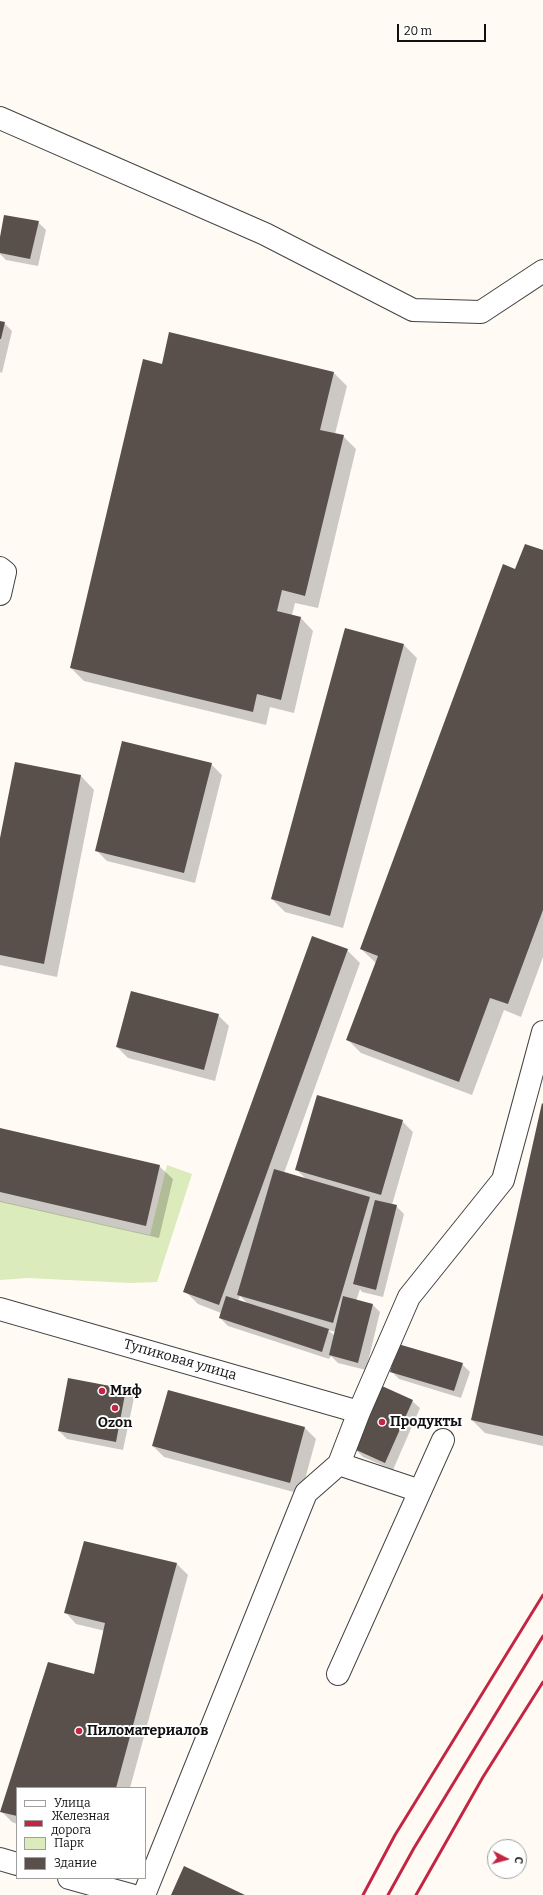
<!DOCTYPE html>
<html>
<head>
<meta charset="utf-8">
<style>
  body { margin:0 }
  #map { position:relative; width:543px; height:1895px; overflow:hidden; background:#fffbf4; font-family:Bitter,serif }
  canvas { display:block }
  .legend { position:absolute; left:16px; top:1787px; width:130px; height:92px; box-sizing:border-box; background:#fff; border:1px solid #9f9f9f; margin:0; padding:5px 7px; list-style:none; font-size:12px; color:#101010 }
  .legend li { display:flex; align-items:center; gap:8px; height:20px }
  .legend b { width:20px; border:1px solid #9f9f9f }
  .north { position:absolute; left:487px; top:1839px; width:40px; height:40px; box-sizing:border-box; background:#fff; border:1px solid #9f9f9f; border-radius:50%; rotate:96deg; font-size:11px; font-weight:700; line-height:16px; text-align:center; color:#101010 }
  .north::after { content:''; display:block; margin:auto; width:14px; height:18px; background:#c32643; clip-path:polygon(50% 0,100% 100%,50% 72%,0 100%) }
  .scale { position:absolute; left:397px; top:24px; width:89px; height:18px; box-sizing:border-box; border:2px solid #101010; border-top:0; padding-left:5px; font-size:12px; line-height:14px; white-space:nowrap; color:#101010; -webkit-text-stroke:3px #fff; paint-order:stroke }
</style>
</head>
<body>
<div id="map">
<canvas width="543" height="1895"></canvas>
<ul class="legend">
<li><b style="height:5px;background:#fff"></b>Улица</li>
<li><b style="height:5px;background:#c32643"></b>Железная дорога</li>
<li><b style="height:11px;background:#dbebbc"></b>Парк</li>
<li><b style="height:11px;background:#59504c"></b>Здание</li>
</ul>
<div class="north">С</div>
<div class="scale">20 m</div>
</div>
<script>
const g = document.querySelector('canvas').getContext('2d');
g.lineJoin = 'round';
function paint(path, color) {
  g.fillStyle = color;
  g.fill(path, 'evenodd');
}
function toPath(rows) {
  const path = new Path2D();
  for (const r of rows) {
    path.moveTo(r[0], r[1]);
    for (let i = 2; i < r.length; i += 2) path.lineTo(r[i], r[i + 1]);
  }
  return path;
}
function strokePath(path, color, width, dash) {
  g.strokeStyle = color;
  g.lineWidth = width;
  g.lineCap = dash ? 'butt' : 'round';
  g.setLineDash(dash || []);
  g.stroke(path);
}
function label(font, color, halo, rows, align = 'center') {
  g.font = font + ' Bitter,serif';
  g.lineWidth = 4;
  g.setLineDash([]);
  g.textBaseline = 'middle';
  g.strokeStyle = halo;
  g.fillStyle = color;
  for (const [text, x, y, turn = 0] of rows) {
    g.save();
    g.translate(x, y);
    g.rotate((+turn || 0) * Math.PI / 180);
    g.textAlign = isNaN(turn) ? turn : align;
    if (halo) g.strokeText(text, 0, 0);
    g.fillText(text, 0, 0);
    g.restore();
  }
}
paint(toPath([
  [167,1165,192,1174,157,1282,130,1283,27,1278,0,1280,0,1201,150,1235]
]), '#dbebbc');
paint(toPath([
  [38,222,46,230,38,266,6,260,0,254,0,242],
  [0,322,4,323,12,331,2,373,0,372],
  [170,334,334,373,347,386,335,434,343,436,356,449,318,608,295,603,292,615,300,617,313,631,294,713,270,707,266,725,84,681,71,668,163,365],
  [543,552,543,957,521,1017,504,1010,472,1095,361,1053,348,1040,376,963,361,949,516,570],
  [404,645,417,658,343,928,285,912,272,899],
  [211,764,222,775,195,883,107,861,96,850],
  [81,776,94,790,57,977,0,965,0,843],
  [347,950,360,963,284,1173,306,1179,297,1170,402,1121,413,1132,392,1205,396,1206,404,1214,383,1297,362,1292,360,1289,356,1301,373,1305,380,1312,366,1370,338,1363,331,1356,329,1359,228,1326,220,1318,221,1313,198,1304,185,1291],
  [240,1296,248,1304,238,1301],
  [328,1330,336,1332,335,1336],
  [218,1015,229,1026,215,1081,128,1058,117,1047],
  [543,1105,543,1446,485,1433,472,1420],
  [0,1129,159,1166,173,1179,159,1238,0,1202],
  [462,1364,470,1372,461,1398,399,1379,391,1371],
  [69,1379,126,1390,134,1398,123,1450,67,1439,59,1431],
  [168,1391,305,1428,316,1439,301,1494,164,1457,153,1446],
  [412,1401,420,1408,393,1470,363,1457,355,1449],
  [85,1542,177,1564,188,1575,130,1788,17,1788,17,1824,12,1822,1,1811,48,1663,95,1675,105,1631,76,1624,66,1613]
]), '#0003');
paint(toPath([
  [4,215,39,221,30,259,0,253,0,237],
  [0,321,5,322,1,339,0,339],
  [169,332,334,372,320,430,344,435,305,596,282,590,277,611,301,617,281,700,257,694,253,712,70,668,143,359,162,364],
  [525,544,543,550,543,910,508,1004,490,998,459,1082,346,1040,378,956,360,949,503,564,515,569],
  [345,628,404,644,330,916,271,899],
  [122,741,212,763,184,873,95,851],
  [15,762,81,775,44,964,0,955,0,838],
  [312,936,348,949,219,1305,183,1292],
  [131,991,219,1014,204,1070,116,1047],
  [317,1095,403,1120,381,1195,295,1170],
  [542,1103,543,1104,543,1436,471,1420],
  [0,1128,160,1165,146,1226,0,1192],
  [274,1169,370,1197,333,1323,237,1295],
  [375,1200,397,1205,376,1290,353,1284],
  [226,1296,329,1329,322,1352,219,1318],
  [343,1296,373,1304,358,1363,329,1355],
  [398,1344,463,1363,454,1391,390,1372],
  [68,1378,126,1389,116,1442,58,1431],
  [382,1386,413,1400,385,1463,354,1449],
  [168,1390,305,1427,290,1483,152,1446],
  [84,1541,177,1563,116,1788,17,1788,17,1816,0,1812,48,1662,94,1674,105,1623,64,1613],
  [184,1866,245,1895,171,1895]
]), '#59504c');
const minor = toPath([
  [0,118,265,234,413,310,481,312,543,271],
  [0,568,5,572,0,594],
  [0,1309,359,1412],
  [420,1491,339,1464,359,1412,409,1297,503,1180,543,1032],
  [338,1674,443,1440],
  [0,1859,17,1864],
  [69,1878,131,1895],
  [144,1895,306,1493,339,1464]
]);
strokePath(minor, '#434343', 24);
strokePath(minor, '#fff', 22);
strokePath(toPath([
  [363,1895,395,1835,543,1595],
  [388,1895,414,1848,543,1636],
  [416,1895,483,1777,543,1682]
]), '#c32643', 3);
for (const [x, y, r, color] of [
  [102,1391,4,"#c32643"],
  [115,1408,4,"#c32643"],
  [382,1422,4,"#c32643"],
  [79,1731,4,"#c32643"]
]) {
  const dot = new Path2D();
  dot.arc(x, y, r, 0, 2 * Math.PI);
  g.fillStyle = color;
  g.fill(dot);
  strokePath(dot, '#fff', 1.5);
}
label('14px', '#101010', '#fff', [
  ["Тупиковая улица",180,1360,16]
]);
label('bold 14px', '#101010', '#fff', [
  ["Миф",110,1391],
  ["Продукты",390,1422],
  ["Ozon",115,1423,"center"],
  ["Пиломатериалов",87,1731]
], 'left');
</script>
</body>
</html>
